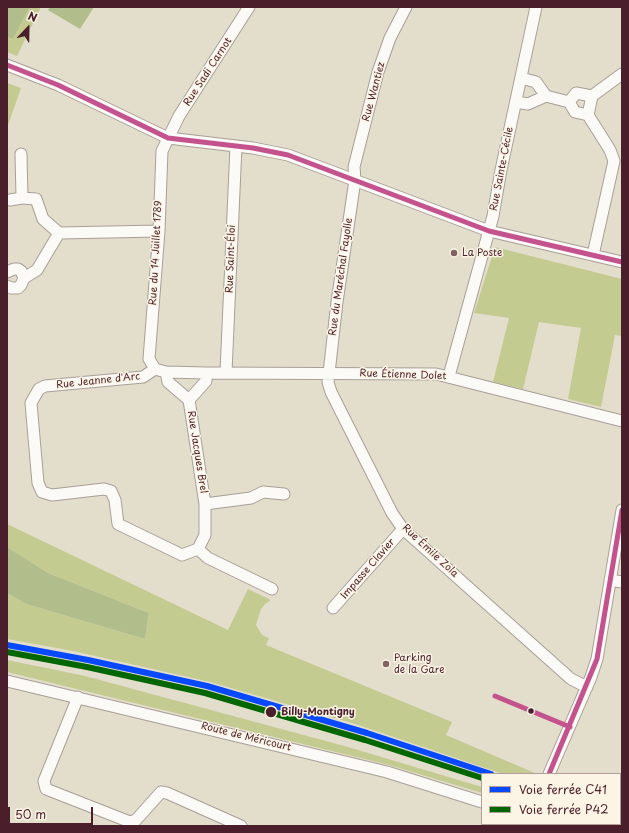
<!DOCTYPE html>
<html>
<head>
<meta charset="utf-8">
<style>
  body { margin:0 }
  #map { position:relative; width:629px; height:833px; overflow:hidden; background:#e3ddcc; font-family:"Playpen Sans",sans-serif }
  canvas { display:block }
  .frame { position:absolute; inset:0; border:8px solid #4a1f2b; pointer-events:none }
  .legend { position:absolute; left:481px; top:773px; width:140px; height:52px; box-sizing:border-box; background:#fcf5e5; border:1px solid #b59f9b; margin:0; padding:5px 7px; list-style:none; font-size:12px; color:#4a1f2b }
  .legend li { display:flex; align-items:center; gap:8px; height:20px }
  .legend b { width:20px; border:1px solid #b59f9b }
  .north { position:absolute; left:8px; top:8px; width:40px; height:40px; -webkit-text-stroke:3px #fcf5e5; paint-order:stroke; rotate:22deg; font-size:11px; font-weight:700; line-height:16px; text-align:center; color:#4a1f2b }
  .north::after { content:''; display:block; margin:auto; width:14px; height:18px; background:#4a1f2b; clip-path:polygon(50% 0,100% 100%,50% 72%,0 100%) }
  .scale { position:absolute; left:8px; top:807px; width:85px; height:18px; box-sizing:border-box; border:2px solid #4a1f2b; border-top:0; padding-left:5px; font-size:12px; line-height:14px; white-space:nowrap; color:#4a1f2b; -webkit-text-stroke:3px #fcf5e5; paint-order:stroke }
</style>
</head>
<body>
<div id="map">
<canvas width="629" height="833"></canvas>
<div class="frame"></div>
<ul class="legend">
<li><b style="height:5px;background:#0749ff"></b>Voie ferrée C41</li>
<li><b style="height:5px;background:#060"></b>Voie ferrée P42</li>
</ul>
<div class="north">N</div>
<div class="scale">50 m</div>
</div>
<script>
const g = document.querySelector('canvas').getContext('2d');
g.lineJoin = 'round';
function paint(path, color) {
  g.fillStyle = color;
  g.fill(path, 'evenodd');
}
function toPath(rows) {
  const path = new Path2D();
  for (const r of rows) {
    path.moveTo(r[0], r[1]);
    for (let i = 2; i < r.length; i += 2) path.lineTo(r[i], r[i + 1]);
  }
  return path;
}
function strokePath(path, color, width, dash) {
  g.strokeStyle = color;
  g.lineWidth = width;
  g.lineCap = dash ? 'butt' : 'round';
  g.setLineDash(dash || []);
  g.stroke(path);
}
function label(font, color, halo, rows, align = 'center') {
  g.font = font + ' "Playpen Sans",sans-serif';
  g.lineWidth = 3;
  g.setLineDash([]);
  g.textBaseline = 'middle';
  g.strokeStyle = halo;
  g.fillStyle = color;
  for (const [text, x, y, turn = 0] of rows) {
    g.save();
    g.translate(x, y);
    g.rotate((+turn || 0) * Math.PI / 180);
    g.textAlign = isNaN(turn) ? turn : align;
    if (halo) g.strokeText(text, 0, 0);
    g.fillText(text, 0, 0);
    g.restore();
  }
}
paint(toPath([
  [30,7,41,7,17,56,7,52,7,37,13,39],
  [7,83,21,88,7,128],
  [495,247,622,279,622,336,615,335,601,407,568,399,581,328,539,322,523,389,493,382,509,318,474,313],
  [7,524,228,630,248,589,269,599,270,601,265,604,261,609,256,625,262,635,269,638,266,645,452,722,446,735,537,774,503,774,355,724,210,682,73,651,7,639,7,593,26,604,145,639,149,613,48,573,7,547],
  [7,660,85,676,348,747,482,787,482,793,389,765,7,672],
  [622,783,622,818,620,817,620,787]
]), '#c4cb91');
paint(toPath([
  [7,7,30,7,13,39,7,37],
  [50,7,94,7,80,29,48,10],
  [7,547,48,573,149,613,145,639,26,604,7,593]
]), '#b1be8b');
const minor = toPath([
  [406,7,390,38,378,72,354,167,355,180,337,302,328,382,331,392,392,513,403,529,571,679,587,687],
  [7,65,58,85,168,138,253,148,288,155,489,231,622,262],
  [546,96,569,102],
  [592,96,622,74],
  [516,102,528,104,546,96,536,82,521,78],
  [569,102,575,112,588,115,610,150,614,161,593,255],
  [569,102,576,93,592,96,588,115],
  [21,154,22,198],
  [10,200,22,198,36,199,43,219,59,233],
  [7,272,14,269,18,269,21,271,24,278,21,285,18,288,11,288,7,286],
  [24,278,37,270,59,233,159,231],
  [155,369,149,359,159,231,162,151,179,116,249,7],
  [166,372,168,382,189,400,206,381,206,373],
  [226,372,236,146],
  [449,376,493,216,501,170,536,7],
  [189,400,205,504,205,535,198,549],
  [205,504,251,498,263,492,284,494],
  [198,549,182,555,118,524,115,500,111,491,104,489,52,495,42,492,38,483,31,403,39,389,45,386,143,377,155,369,166,372,206,373,436,374,622,421],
  [198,549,208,558,272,589],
  [610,580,622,582],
  [333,608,403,529],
  [7,681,387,772,482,802],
  [78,697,44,781,46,789,130,822,136,820,161,792,167,793,241,826],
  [549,774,591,677,597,659,622,510],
  [538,824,544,826],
  [523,826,524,824]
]);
strokePath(minor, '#a89f97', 13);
strokePath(minor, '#fbfaf7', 11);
strokePath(toPath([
  [7,65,58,85,168,138,253,148,288,155,489,231,622,262],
  [495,696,570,727],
  [549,774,597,659,622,510]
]), '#c4538d', 5);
strokePath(toPath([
  [7,645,88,660,207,686,367,733,491,774]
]), '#0749ff', 6);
strokePath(toPath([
  [7,652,87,667,205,693,365,740,482,778]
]), '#060', 6);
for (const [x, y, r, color] of [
  [454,253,4,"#806263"],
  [386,664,4,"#806263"],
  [531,711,3.5,"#4a1f2b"],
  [271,712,6,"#4a1f2b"]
]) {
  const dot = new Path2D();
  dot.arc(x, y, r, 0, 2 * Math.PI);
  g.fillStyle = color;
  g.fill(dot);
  strokePath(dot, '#fcf5e5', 1.5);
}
label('10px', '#4a1f2b', '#fcf5e5', [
  ["Rue Sadi Carnot",208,72,-57],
  ["Rue Wantiez",374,92,-75],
  ["Rue Sainte-Cécile",502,169,-79],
  ["Rue du 14 Juillet 1789",156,253,-87],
  ["Rue Saint-Éloi",231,259,-88],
  ["Rue du Maréchal Fayolle",341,277,-82],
  ["Rue Étienne Dolet",403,375,2],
  ["Rue Jeanne d'Arc",98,381,-6],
  ["Rue Jacques Brel",197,452,81],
  ["Rue Émile Zola",430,551,43],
  ["Impasse Clavier",368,569,-49],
  ["Route de Méricourt",246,737,14]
]);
label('10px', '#4a1f2b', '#fcf5e5', [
  ["La Poste",462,253],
  ["Parking",394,658],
  ["de la Gare",394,670]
], 'left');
label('bold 10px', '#4a1f2b', '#fcf5e5', [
  ["Billy-Montigny",281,712]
], 'left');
</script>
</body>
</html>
